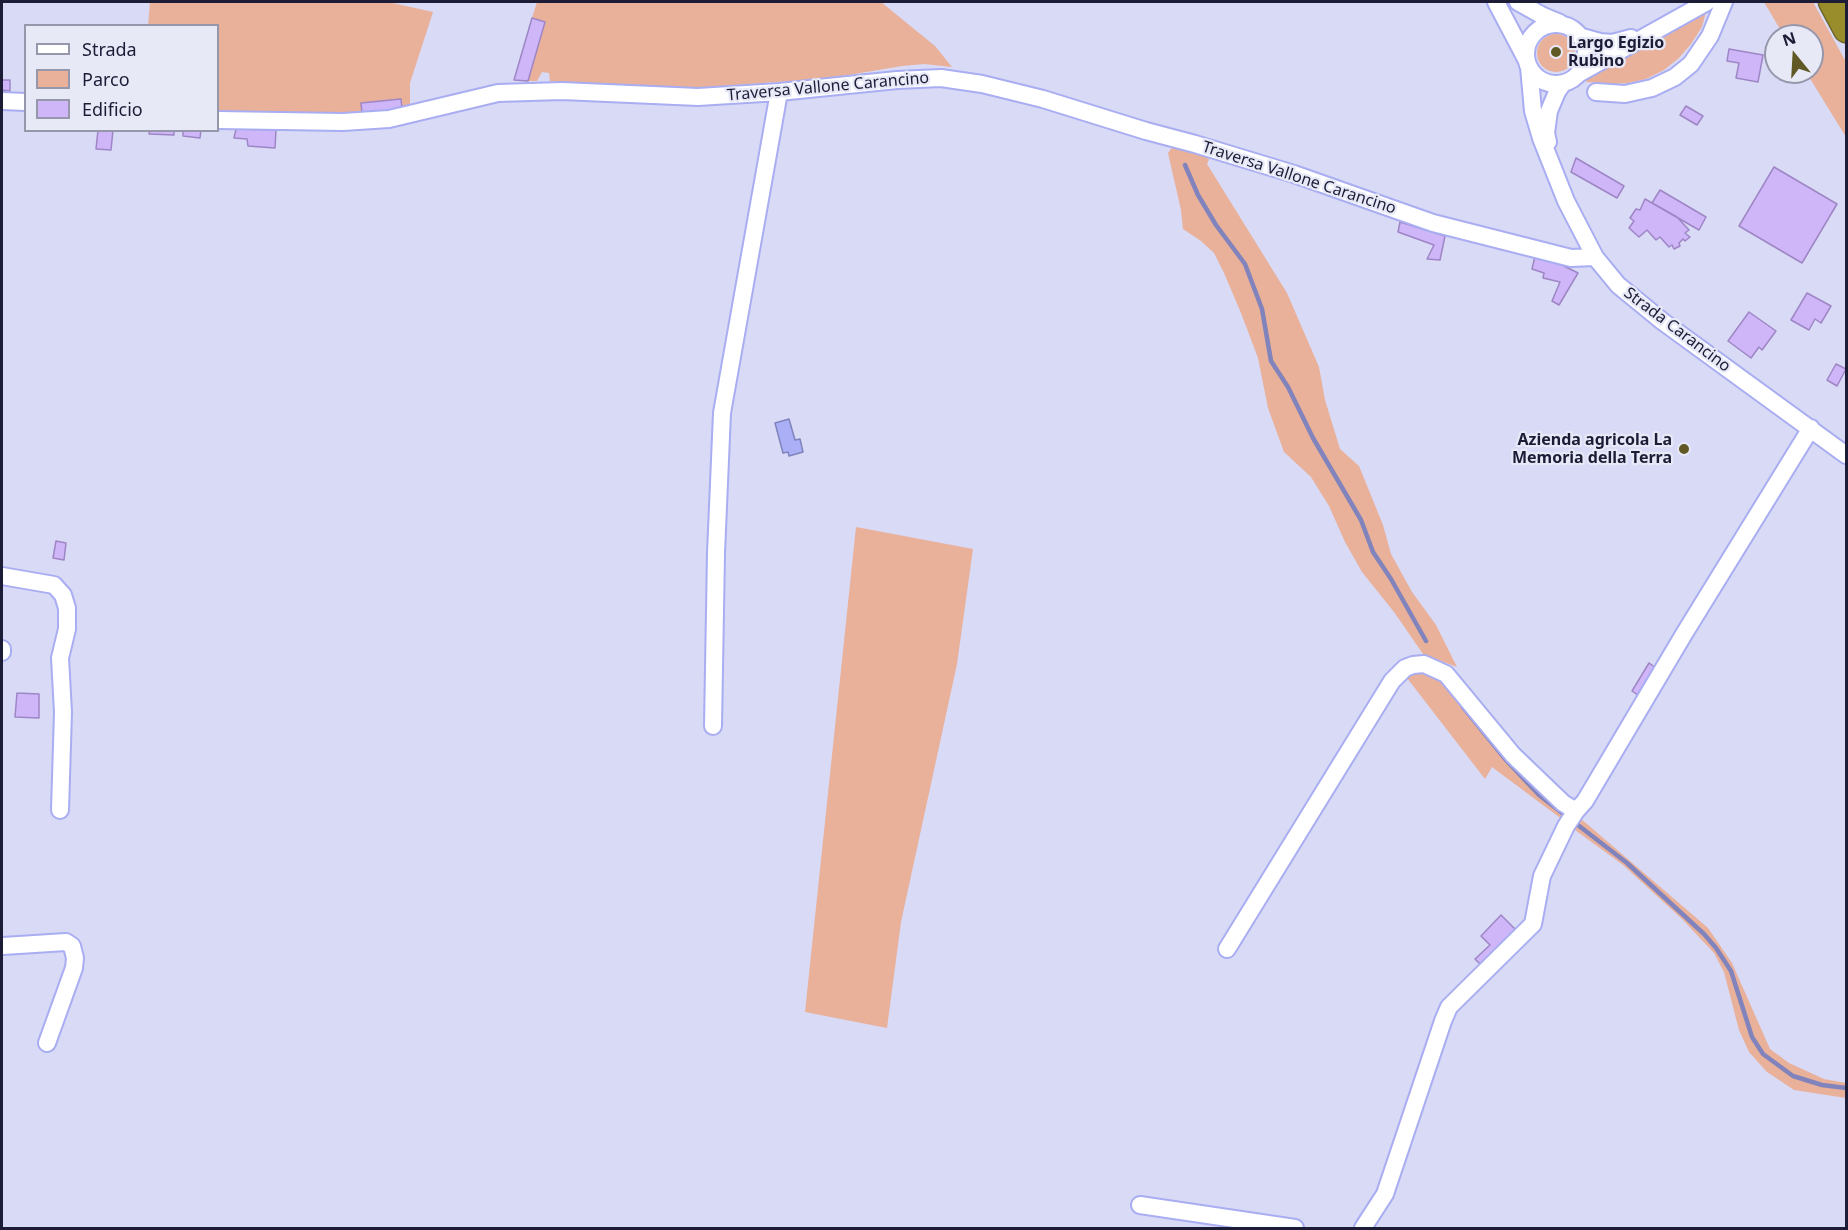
<!DOCTYPE html>
<html>
<head>
<meta charset="utf-8">
<style>
  body { margin:0 }
  #map { position:relative; width:1848px; height:1230px; overflow:hidden; background:#d8daf6; font-family:"Noto Sans",sans-serif }
  canvas { display:block }
  .frame { position:absolute; inset:0; border:3px solid #1c1c36; pointer-events:none }
  .legend { position:absolute; left:24px; top:24px; width:195px; height:108px; box-sizing:border-box; background:#e7e9f7; border:2px solid #9697aa; margin:0; padding:8px 10px; list-style:none; font-size:18px; color:#1c1c36 }
  .legend li { display:flex; align-items:center; gap:12px; height:30px }
  .legend b { width:30px; border:2px solid #9697aa }
  .north { position:absolute; left:1764px; top:24px; width:60px; height:60px; box-sizing:border-box; background:#e7e9f7; border:2px solid #9697aa; border-radius:50%; rotate:342deg; font-size:16px; font-weight:700; line-height:24px; text-align:center; color:#1c1c36 }
  .north::after { content:''; display:block; margin:auto; width:21px; height:27px; background:#605825; clip-path:polygon(50% 0,100% 100%,50% 72%,0 100%) }
</style>
</head>
<body>
<div id="map">
<canvas width="1848" height="1230"></canvas>
<div class="frame"></div>
<ul class="legend">
<li><b style="height:8px;background:#fff"></b>Strada</li>
<li><b style="height:16px;background:#e9b09a"></b>Parco</li>
<li><b style="height:16px;background:#ceb6f9"></b>Edificio</li>
</ul>
<div class="north">N</div>
</div>
<script>
const g = document.querySelector('canvas').getContext('2d');
g.lineJoin = 'round';
function paint(path, color) {
  g.fillStyle = color;
  g.fill(path, 'evenodd');
}
function toPath(rows) {
  const path = new Path2D();
  for (const r of rows) {
    if (r.length === 3) {
      path.moveTo(r[0] + r[2], r[1]);
      path.arc(r[0], r[1], r[2], 0, 2 * Math.PI);
      continue;
    }
    path.moveTo(r[0], r[1]);
    for (let i = 2; i < r.length; i += 2) path.lineTo(r[i], r[i + 1]);
  }
  return path;
}
function strokePath(path, color, width, dash) {
  g.strokeStyle = color;
  g.lineWidth = width;
  g.lineCap = dash ? 'butt' : 'round';
  g.setLineDash(dash || []);
  g.stroke(path);
}
function label(font, color, halo, rows, align = 'center') {
  g.font = font + ' "Noto Sans",sans-serif';
  g.lineWidth = 4.5;
  g.setLineDash([]);
  g.textBaseline = 'middle';
  g.strokeStyle = halo;
  g.fillStyle = color;
  for (const [text, x, y, turn = 0] of rows) {
    g.save();
    g.translate(x, y);
    g.rotate((+turn || 0) * Math.PI / 180);
    g.textAlign = isNaN(turn) ? turn : align;
    if (halo) g.strokeText(text, 0, 0);
    g.fillText(text, 0, 0);
    g.restore();
  }
}
paint(toPath([
  [150,2,388,2,433,12,410,83,410,107,402,109,401,99,362,103,362,113,226,112,218,111,218,26,148,26],
  [537,2,881,2,935,46,952,67,924,64,902,66,831,78,683,89,550,81,549,73,542,72,537,81,528,81,545,23,532,18],
  [1764,2,1813,2,1846,62,1846,137,1806,72,1812,72,1812,36,1784,36],
  [1706,12,1702,27,1691,44,1679,58,1664,70,1646,79,1628,83,1614,84,1586,82,1588,75],
  [1556,53,19],
  [1173,146,1188,149,1209,159,1207,164,1287,293,1319,367,1325,400,1340,449,1359,466,1383,525,1391,554,1412,592,1436,625,1457,667,1423,654,1394,612,1362,572,1345,542,1329,506,1311,477,1284,452,1268,408,1258,358,1241,313,1224,273,1214,253,1201,241,1183,229,1181,210,1168,153],
  [856,527,973,549,957,664,901,922,887,1028,805,1012],
  [1419,672,1441,675,1569,812,1563,820,1492,767,1485,779,1407,678],
  [1580,818,1708,928,1732,963,1770,1049,1789,1063,1824,1079,1846,1083,1846,1098,1794,1090,1767,1072,1749,1052,1739,1030,1724,972,1714,953,1682,919,1623,865,1571,827]
]), '#e9b09a');
const water = toPath([
  [789,419,795,440,800,439,803,452,789,456,788,452,783,453,775,423,789,419]
]);
paint(water, '#abaff6');
strokePath(water, '#8083bc', 1.5);
strokePath(toPath([
  [1185,165,1198,195,1216,225,1245,264,1262,309,1271,361,1288,387,1313,438,1361,520,1373,552,1391,579,1426,641],
  [1463,707,1506,760,1539,795,1566,816],
  [1574,822,1627,863,1704,934,1716,948,1731,971,1752,1037,1763,1054,1793,1076,1822,1085,1846,1088]
]), '#8083bc', 4.5);
const building = toPath([
  [532,18,545,22,528,81,514,80,532,18],
  [1729,49,1763,55,1758,82,1736,78,1739,63,1727,61,1729,49],
  [2,80,10,80,10,91,2,90,2,80],
  [401,99,402,109,362,113,361,103,401,99],
  [1686,106,1703,116,1697,125,1680,115,1686,106],
  [236,129,276,130,275,148,248,146,247,139,234,138,236,129],
  [98,130,113,130,111,150,96,149,98,130],
  [150,130,174,130,174,135,149,134,150,130],
  [183,130,201,130,200,138,183,136,183,130],
  [1576,158,1624,186,1617,198,1571,172,1576,158],
  [1774,167,1837,204,1802,263,1739,226,1774,167],
  [1660,190,1706,217,1699,230,1652,203,1660,190],
  [1645,199,1677,217,1689,230,1685,233,1690,237,1685,241,1683,239,1679,243,1680,246,1674,249,1672,245,1669,247,1660,237,1656,240,1647,230,1639,237,1629,228,1634,221,1630,218,1636,209,1640,210,1645,199],
  [1400,222,1445,236,1440,260,1427,259,1434,245,1398,232,1400,222],
  [1535,256,1556,262,1578,273,1559,305,1552,301,1560,282,1543,278,1544,273,1532,269,1535,256],
  [1807,293,1831,306,1821,323,1815,319,1809,330,1791,320,1807,293],
  [1749,312,1776,331,1762,350,1759,347,1751,358,1728,341,1749,312],
  [1836,364,1846,369,1837,386,1827,380,1836,364],
  [56,541,66,543,64,560,53,558,56,541],
  [1649,663,1659,670,1642,698,1632,691,1649,663],
  [17,693,39,694,39,718,15,717,17,693],
  [1501,915,1517,931,1482,966,1475,959,1490,945,1481,936,1501,915]
]);
paint(building, '#ceb6f9');
strokePath(building, '#9e86c5', 1.5);
const minor = toPath([
  [1496,2,1526,59],
  [1518,2,1543,16,1560,23],
  [1556,54,30],
  [1582,37,1600,42,1612,43,1631,38],
  [1529,67,1533,111,1541,138,1566,201,1595,257,1618,285,1662,321,1846,455],
  [1578,74,1707,2],
  [1596,92,1625,94,1652,88,1675,77,1691,64,1710,36,1724,2],
  [2,101,26,102],
  [218,120,343,122,389,119,498,93,562,91,698,97,779,92,897,80,941,78,982,84,1043,99,1146,131,1195,144,1294,174,1433,223,1571,258,1595,257],
  [1548,142,1546,133,1549,111,1557,92,1563,83],
  [2,576,54,585,63,595,67,608,67,629,60,658,63,712,60,810],
  [2,649,2,652],
  [713,726,716,553,722,413,779,92],
  [3,946,66,942,72,946,75,958,74,968,47,1043],
  [1227,949,1392,681,1405,668,1413,665,1424,664,1446,674,1513,755,1563,803,1576,811],
  [1140,1205,1295,1228],
  [1363,1228,1385,1194,1443,1021,1449,1007,1533,924,1542,876,1566,826,1576,811,1585,801,1684,634,1811,428]
]);
const highway = toPath([
  [1831,2,1846,30]
]);
strokePath(minor, '#a9adf1', 20);
strokePath(highway, '#6d652e', 27);
strokePath(minor, '#fff', 16);
strokePath(highway, '#998c2a', 24);
for (const [x, y, r, color] of [
  [1556,52,6,"#605825"],
  [1684,449,6,"#605825"]
]) {
  const dot = new Path2D();
  dot.arc(x, y, r, 0, 2 * Math.PI);
  g.fillStyle = color;
  g.fill(dot);
  strokePath(dot, '#e7e9f7', 2);
}
label('bold 16px', '#1c1c36', '#e7e9f7', [
  ["Largo Egizio",1568,43],
  ["Rubino",1568,61],
  ["Azienda agricola La",1672,440,"right"],
  ["Memoria della Terra",1672,458,"right"]
], 'left');
label('16px', '#1c1c36', '#e7e9f7', [
  ["Traversa Vallone Carancino",828,87,-5],
  ["Traversa Vallone Carancino",1299,178,18],
  ["Strada Carancino",1677,330,37]
]);
</script>
</body>
</html>
